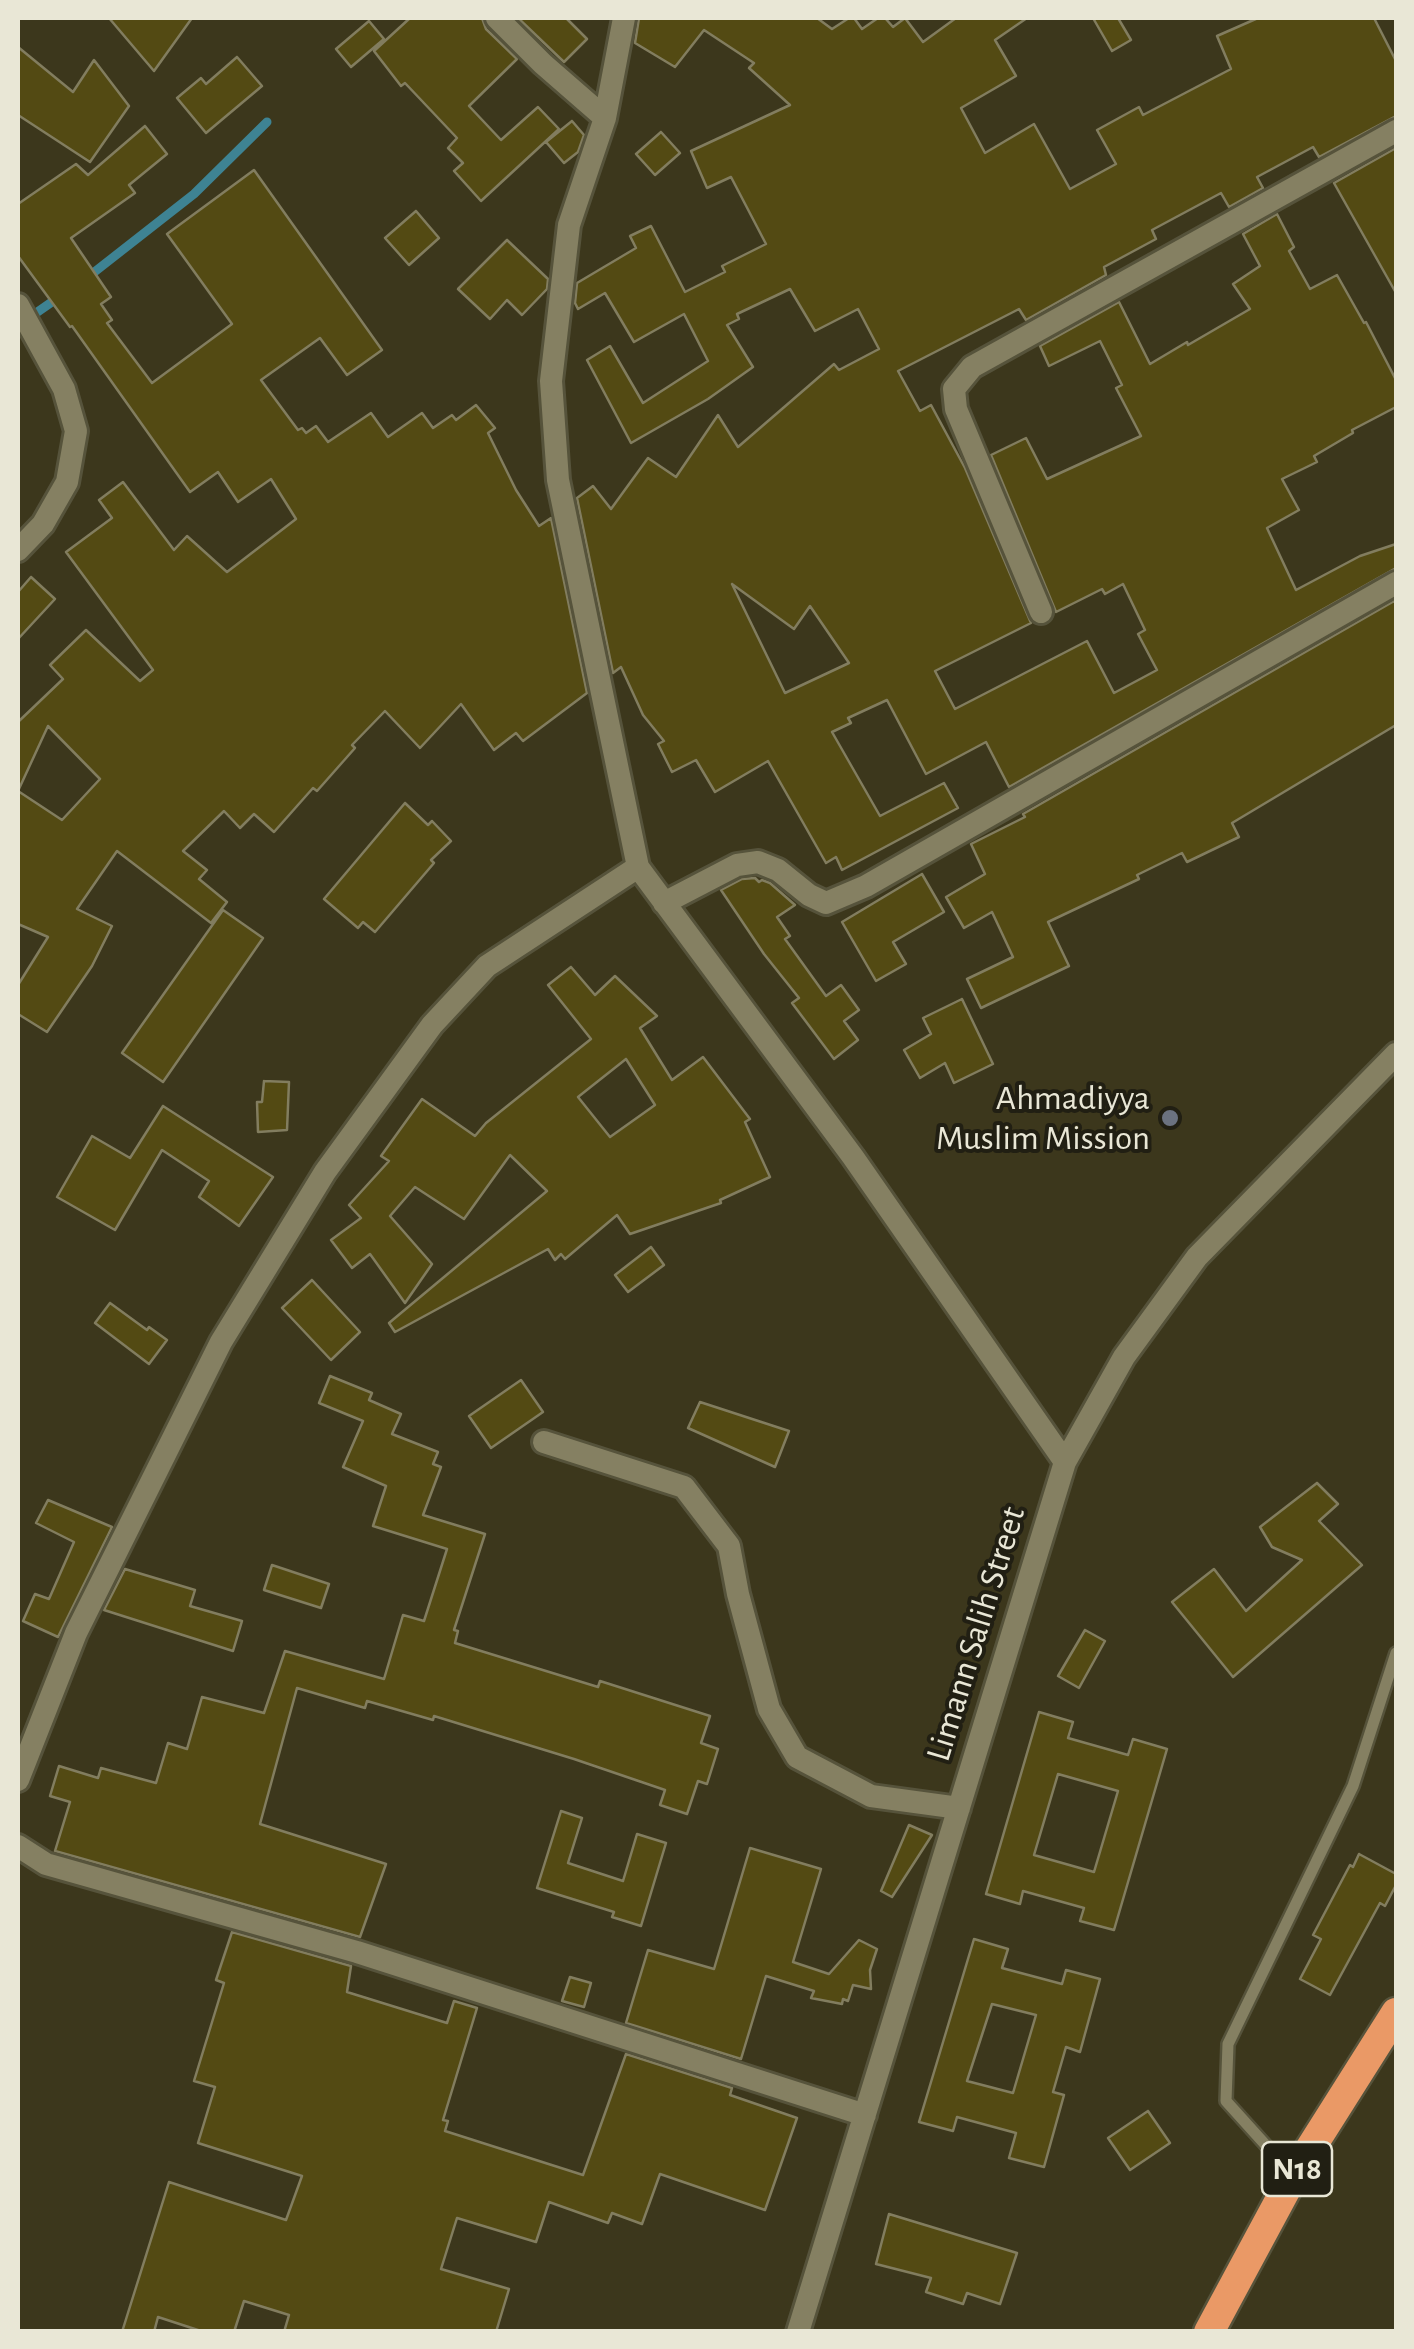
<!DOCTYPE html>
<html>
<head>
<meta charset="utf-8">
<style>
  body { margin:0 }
  #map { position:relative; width:1414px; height:2349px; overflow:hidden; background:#3c371c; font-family:"Alegreya Sans",sans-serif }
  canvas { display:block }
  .frame { position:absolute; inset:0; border:20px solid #e9e7d6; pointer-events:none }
</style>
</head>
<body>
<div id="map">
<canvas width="1414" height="2349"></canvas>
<div class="frame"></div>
</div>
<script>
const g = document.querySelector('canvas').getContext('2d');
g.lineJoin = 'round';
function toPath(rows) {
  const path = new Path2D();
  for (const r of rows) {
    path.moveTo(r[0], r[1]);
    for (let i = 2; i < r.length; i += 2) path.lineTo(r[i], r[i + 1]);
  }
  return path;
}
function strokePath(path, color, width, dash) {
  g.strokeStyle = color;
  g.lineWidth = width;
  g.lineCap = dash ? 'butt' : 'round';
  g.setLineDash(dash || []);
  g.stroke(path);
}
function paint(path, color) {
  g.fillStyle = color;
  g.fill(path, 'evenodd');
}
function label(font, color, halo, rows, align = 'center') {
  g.font = font + ' "Alegreya Sans",sans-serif';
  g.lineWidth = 8;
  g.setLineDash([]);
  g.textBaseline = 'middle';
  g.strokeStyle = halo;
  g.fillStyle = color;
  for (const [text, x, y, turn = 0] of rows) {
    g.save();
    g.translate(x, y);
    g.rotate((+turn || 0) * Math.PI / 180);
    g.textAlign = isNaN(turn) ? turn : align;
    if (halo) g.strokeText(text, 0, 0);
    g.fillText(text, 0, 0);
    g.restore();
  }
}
strokePath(toPath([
  [88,277,194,194,267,122],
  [26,320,59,297]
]), '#3e8393', 9);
const building = toPath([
  [109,18,192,18,154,71,109,18],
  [410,18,482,18,486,29,517,59,469,106,501,140,538,107,559,129,481,201,454,171,463,163,448,148,457,138,405,83,401,86,374,51,410,18],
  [518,18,566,18,587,39,564,62,518,18],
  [639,18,817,18,832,29,849,18,854,18,862,29,878,18,885,18,893,27,905,18,923,42,956,18,1027,18,995,40,1016,76,961,108,985,153,1034,124,1070,189,1116,164,1097,130,1139,107,1143,115,1231,69,1217,36,1258,18,1374,18,1396,61,1396,116,1319,157,1313,147,1257,177,1263,188,1229,207,1221,193,1152,230,1156,239,1104,267,1106,275,1026,320,1019,309,898,371,920,411,931,405,965,468,1031,623,935,671,955,709,1087,641,1114,693,1157,670,1138,634,1145,630,1123,584,1105,594,1102,589,1056,612,991,455,1026,438,1047,479,1141,436,1116,388,1122,385,1100,341,1049,366,1040,346,1119,302,1150,364,1187,342,1188,345,1250,309,1233,284,1260,266,1243,234,1277,214,1294,247,1289,251,1310,289,1337,275,1364,323,1366,322,1396,380,1396,407,1352,430,1353,433,1314,456,1317,462,1282,479,1299,510,1267,528,1296,590,1360,556,1396,544,1396,568,1009,787,986,742,926,774,887,700,848,718,851,723,832,732,880,816,944,783,958,808,842,870,836,857,826,863,768,761,715,792,696,760,672,772,658,744,664,741,643,715,621,667,613,673,577,498,593,486,611,509,648,458,676,477,718,415,738,447,834,364,839,370,879,349,858,309,815,331,790,289,737,314,739,319,727,325,753,367,708,399,631,443,587,360,610,346,643,403,708,361,684,314,634,342,605,293,578,309,575,303,577,283,636,248,630,236,651,226,685,292,725,272,722,266,766,244,731,177,707,188,691,151,790,105,749,68,754,63,704,30,675,67,635,43,639,18],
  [732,584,794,629,810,606,849,663,785,693,732,584],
  [1093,18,1118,18,1131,40,1112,51,1093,18],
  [369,21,384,39,351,67,336,49,369,21],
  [18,47,73,92,94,60,129,106,90,162,18,115,18,47],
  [237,57,262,86,206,133,177,98,201,78,206,84,237,57],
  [572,121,584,135,578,152,564,163,546,142,572,121],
  [145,126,167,154,129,185,135,193,71,238,111,297,101,304,112,320,107,323,152,383,232,324,167,234,254,170,382,350,347,375,320,338,261,380,298,430,302,428,306,433,316,426,328,442,371,413,388,437,422,413,433,428,452,415,456,420,476,405,495,428,488,433,516,490,539,526,551,518,587,693,523,741,516,733,494,750,461,704,420,748,385,711,352,745,355,748,317,791,313,788,274,832,254,814,240,828,224,811,183,851,207,870,199,879,227,902,211,923,117,851,77,909,112,926,92,966,47,1032,18,1014,18,985,48,937,18,924,18,722,63,679,50,665,86,630,140,681,153,670,66,552,112,518,99,500,123,482,174,550,187,536,227,572,296,519,271,479,238,502,218,472,190,492,72,326,70,327,18,256,18,204,76,164,88,175,145,126],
  [48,726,100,779,62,820,18,791,48,726],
  [661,132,680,153,655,175,636,154,661,132],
  [1396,148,1396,293,1334,183,1396,148],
  [416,211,439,238,409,265,385,238,416,211],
  [507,240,548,279,547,289,522,315,507,300,490,319,458,289,507,240],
  [31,577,55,599,18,639,18,592,31,577],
  [1396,600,1396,725,1232,823,1239,837,1187,862,1182,853,1137,875,1139,879,1048,922,1069,966,981,1008,967,979,1013,957,992,912,964,928,946,897,985,874,971,844,1025,817,1023,814,1396,600],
  [405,803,428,825,432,821,451,841,431,860,434,863,375,932,363,922,358,928,324,899,405,803],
  [922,874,944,912,893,942,906,964,876,981,842,922,922,874],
  [755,878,759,882,762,880,770,883,795,905,777,917,790,936,785,939,826,996,841,985,859,1010,844,1021,858,1040,834,1059,792,1003,799,998,764,954,721,890,742,879,755,878],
  [223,910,263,938,163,1082,122,1053,223,910],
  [571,967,595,995,615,976,657,1016,640,1028,672,1080,703,1057,750,1119,745,1122,770,1177,720,1200,721,1203,630,1234,617,1215,565,1259,561,1254,555,1260,548,1249,395,1332,389,1323,547,1191,510,1155,464,1219,415,1187,390,1216,432,1264,405,1303,370,1254,352,1268,331,1240,361,1218,349,1205,389,1161,381,1156,422,1099,475,1136,486,1123,591,1039,548,985,571,967],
  [626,1059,655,1105,610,1137,578,1097,626,1059],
  [962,999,993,1064,954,1083,945,1063,920,1078,904,1050,931,1034,923,1018,962,999],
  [264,1081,289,1082,287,1130,258,1132,257,1102,262,1102,264,1081],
  [163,1106,273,1177,239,1226,199,1197,209,1181,162,1150,115,1230,57,1197,92,1136,130,1158,163,1106],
  [651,1247,664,1265,628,1292,615,1275,651,1247],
  [312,1280,360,1332,331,1360,282,1308,312,1280],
  [110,1303,147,1330,149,1327,167,1340,149,1364,95,1323,110,1303],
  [330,1376,372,1393,369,1400,401,1414,392,1434,438,1452,433,1464,441,1467,423,1515,485,1534,454,1630,458,1631,455,1643,598,1687,600,1681,710,1716,701,1743,718,1749,707,1784,698,1781,687,1814,660,1805,665,1790,574,1759,434,1716,433,1720,367,1701,365,1708,297,1688,260,1824,386,1864,360,1937,55,1851,70,1802,50,1796,59,1766,98,1778,101,1768,156,1783,168,1743,187,1749,202,1697,264,1713,285,1651,384,1679,403,1615,424,1621,447,1549,373,1526,386,1486,343,1467,363,1421,319,1403,330,1376],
  [521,1380,543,1412,491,1448,469,1416,521,1380],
  [700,1402,789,1431,775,1467,688,1428,700,1402],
  [1317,1483,1338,1504,1319,1521,1362,1565,1233,1677,1172,1602,1214,1569,1246,1611,1302,1560,1272,1547,1260,1527,1317,1483],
  [48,1500,112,1527,58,1637,23,1621,35,1594,49,1599,74,1542,36,1523,48,1500],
  [272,1565,329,1584,321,1608,264,1590,272,1565],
  [125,1569,195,1590,190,1606,242,1621,233,1651,104,1610,125,1569],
  [1085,1630,1105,1641,1079,1688,1058,1676,1085,1630],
  [1039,1712,1073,1722,1068,1738,1128,1755,1133,1739,1167,1749,1114,1930,1080,1921,1084,1908,1023,1891,1020,1904,986,1894,1039,1712],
  [1058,1774,1118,1791,1094,1872,1034,1855,1058,1774],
  [561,1811,582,1818,568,1863,623,1881,637,1834,666,1843,641,1926,612,1917,614,1912,537,1888,561,1811],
  [909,1825,932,1835,892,1897,881,1891,909,1825],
  [750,1848,821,1869,793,1962,829,1974,859,1940,877,1949,870,1970,871,1989,853,1985,848,2001,843,1999,842,2004,811,1998,814,1991,766,1976,741,2059,626,2023,648,1950,714,1969,750,1848],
  [1359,1854,1396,1874,1396,1885,1385,1906,1380,1903,1330,1995,1300,1979,1321,1939,1313,1935,1350,1865,1353,1867,1359,1854],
  [232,1932,351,1966,347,1992,447,2023,454,2001,477,2008,443,2120,448,2121,445,2131,583,2175,626,2054,732,2088,730,2095,797,2118,765,2210,660,2174,642,2224,612,2213,608,2223,549,2202,536,2242,457,2218,441,2269,509,2289,496,2332,284,2332,289,2315,244,2301,234,2332,204,2332,158,2317,154,2332,122,2332,169,2182,286,2220,302,2176,198,2143,215,2087,194,2081,224,1983,216,1980,232,1932],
  [974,1939,1008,1949,1002,1968,1062,1984,1066,1970,1100,1979,1080,2052,1066,2047,1053,2092,1064,2095,1044,2167,1009,2158,1016,2133,957,2117,953,2131,919,2122,974,1939],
  [992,2004,1036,2015,1013,2093,967,2081,992,2004],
  [570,1977,591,1983,584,2007,562,2001,570,1977],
  [1148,2111,1170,2143,1130,2170,1108,2138,1148,2111],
  [889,2214,1017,2253,1000,2304,967,2293,963,2304,926,2292,931,2278,876,2264,889,2214]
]);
paint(building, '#534a13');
strokePath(building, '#827d5f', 2.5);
const lane = toPath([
  [1290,2172,1226,2101,1228,2044,1353,1786,1396,1653]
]);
const street = toPath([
  [497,18,543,64,605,118],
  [624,18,605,118,569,225,551,381,558,480,638,867,853,1157,1065,1462],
  [18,305,64,389,76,431,67,482,43,524,18,550],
  [1041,612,956,409,954,389,972,367,1396,131],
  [664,903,737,865,758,862,778,870,809,895,826,903,866,886,1396,583],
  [544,1442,684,1487,729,1546,738,1594,769,1709,797,1757,871,1796,959,1808],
  [18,1780,76,1633,221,1342,325,1172,432,1025,487,966,638,867],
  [18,1846,46,1864,357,1952,865,2115],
  [798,2332,1065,1462,1124,1357,1197,1257,1396,1054]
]);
const highway = toPath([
  [1209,2332,1293,2176,1396,2013]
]);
strokePath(lane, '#56533b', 16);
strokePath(street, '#56533b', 28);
strokePath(highway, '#56533b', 35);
strokePath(lane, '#858062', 11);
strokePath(street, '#858062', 22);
strokePath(highway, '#ea9966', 30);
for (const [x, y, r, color] of [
  [1170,1118,10,"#6b7280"]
]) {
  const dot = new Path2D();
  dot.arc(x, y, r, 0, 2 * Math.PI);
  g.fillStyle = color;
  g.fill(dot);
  strokePath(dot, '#211f13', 4);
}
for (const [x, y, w] of [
  [1297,2169,70]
]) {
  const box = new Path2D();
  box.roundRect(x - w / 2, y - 27, w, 54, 8);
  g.fillStyle = '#211f13';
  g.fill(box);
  strokePath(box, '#e9e7d6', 2.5);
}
label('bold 32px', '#e9e7d6', null, [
  ["N18",1297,2169]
]);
label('35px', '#e9e7d6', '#211f13', [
  ["Ahmadiyya",1150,1098],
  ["Muslim Mission",1150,1138]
], 'right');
label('35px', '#e9e7d6', '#211f13', [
  ["Limann Salih Street",976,1634,-73]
]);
</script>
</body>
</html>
